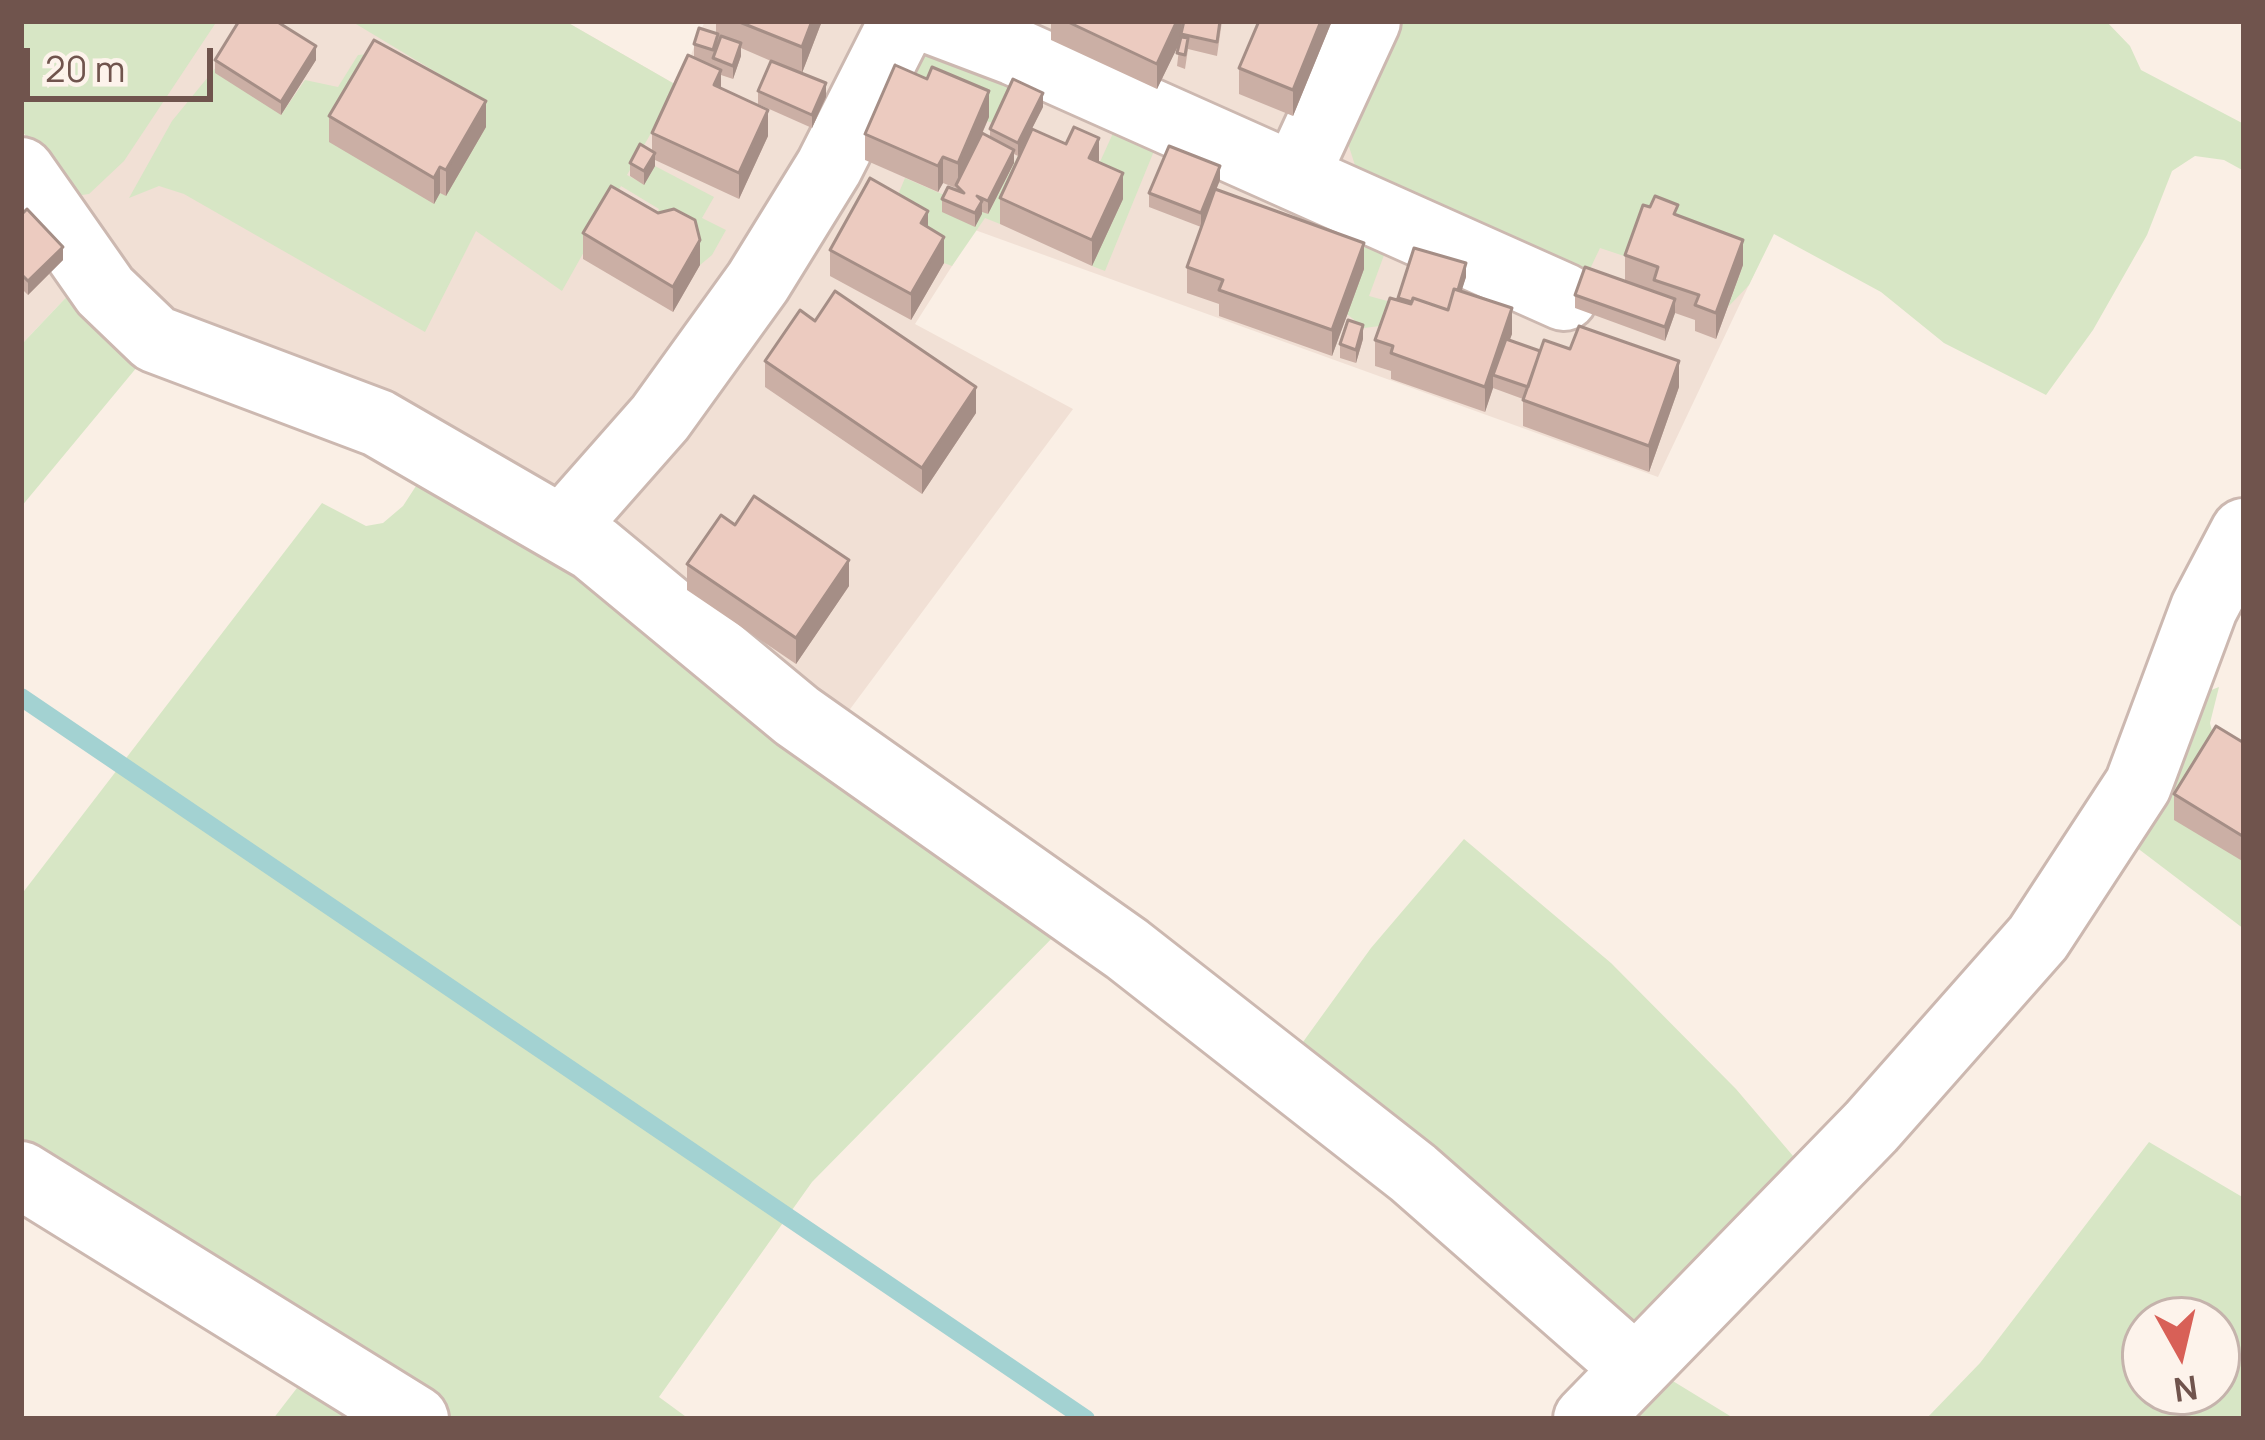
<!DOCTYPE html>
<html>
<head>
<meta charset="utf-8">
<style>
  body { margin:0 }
  #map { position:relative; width:2265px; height:1440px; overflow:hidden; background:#faefe5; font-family:Manrope,sans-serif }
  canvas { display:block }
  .frame { position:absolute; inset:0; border:24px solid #70544d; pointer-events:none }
  .north { position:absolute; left:2121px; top:1296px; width:120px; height:120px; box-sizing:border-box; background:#fdf3eb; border:3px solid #c5b3ac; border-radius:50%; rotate:172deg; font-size:33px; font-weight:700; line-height:48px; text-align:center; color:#70544d }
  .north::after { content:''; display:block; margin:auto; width:42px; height:54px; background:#d86057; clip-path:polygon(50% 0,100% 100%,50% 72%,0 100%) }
  .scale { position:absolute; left:24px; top:48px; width:189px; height:54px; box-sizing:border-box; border:6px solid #70544d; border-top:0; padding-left:15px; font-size:36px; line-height:42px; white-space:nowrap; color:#70544d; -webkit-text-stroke:9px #fdf3eb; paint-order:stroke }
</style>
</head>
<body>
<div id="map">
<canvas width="2265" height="1440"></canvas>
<div class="frame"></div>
<div class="north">N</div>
<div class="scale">20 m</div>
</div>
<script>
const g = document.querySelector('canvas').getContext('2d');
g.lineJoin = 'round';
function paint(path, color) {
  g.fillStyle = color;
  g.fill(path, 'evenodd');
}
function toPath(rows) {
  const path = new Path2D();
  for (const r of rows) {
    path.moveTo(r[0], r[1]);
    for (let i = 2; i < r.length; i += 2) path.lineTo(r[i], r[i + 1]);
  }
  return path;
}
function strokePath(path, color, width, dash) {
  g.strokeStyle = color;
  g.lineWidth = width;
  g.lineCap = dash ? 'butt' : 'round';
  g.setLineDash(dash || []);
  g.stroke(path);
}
paint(toPath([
  [194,21,565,21,678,86,705,21,1399,21,1773,234,1658,477,975,230,915,324,1073,409,839,724,594,548,75,288,21,345,21,171]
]), '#f1e0d5');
paint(toPath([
  [21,21,217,21,124,161,89,194,75,196,21,130],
  [351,21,565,21,678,86,627,175,644,184,655,166,714,197,702,218,726,230,712,255,700,265,647,232,659,209,621,186,562,291,476,231,425,332,184,194,159,186,129,198,172,121,226,55,281,115,305,80,338,87,358,55,368,54,434,203,440,193,446,195,479,98],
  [1399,21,2106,21,2130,46,2141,70,2244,124,2244,171,2224,160,2195,156,2172,171,2147,235,2093,330,2046,395,1944,343,1881,292,1774,234,1749,285,1728,307,1743,265,1633,259,1600,248,1589,271,1433,216,1360,181,1345,134],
  [941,43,1018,81,993,123,927,105,901,56],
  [1114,131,1154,151,1105,271,1092,266,1099,164],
  [1025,142,1070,161,1000,224,985,218,952,266,944,263,895,202,905,178,988,214],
  [1296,211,1387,247,1369,296,1391,302,1380,326,1364,328,1347,314,1291,227],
  [75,288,147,355,21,507,21,345],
  [429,466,1064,926,812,1182,659,1397,689,1419,454,1419,252,1299,21,1146,21,895,322,503,366,526,383,523,403,506],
  [2219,687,2210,723,2244,862,2244,929,2132,844,2193,697],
  [1464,839,1611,963,1736,1089,1805,1170,1638,1323,1610,1310,1295,1053,1371,948],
  [2149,1142,2244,1198,2244,1419,1926,1419,1980,1363],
  [2145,1320,2217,1320,2217,1392,2145,1392],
  [307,1375,365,1419,273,1419],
  [1663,1375,1735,1419,1633,1419]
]), '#d7e6c5');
strokePath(toPath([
  [21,697,1086,1419]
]), '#a3d2d2', 18);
const minor = toPath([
  [933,21,1015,52,1564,297],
  [21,171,105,291,155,339,378,423,594,548,797,716,1127,949,1413,1173,1634,1367],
  [1295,177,1367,21],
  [563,528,660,418,758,282,829,167,903,21],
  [21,1175,415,1419],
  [1587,1419,1871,1127,2038,938,2138,785,2204,608,2244,532]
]);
strokePath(minor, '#ccb8b0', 72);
strokePath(minor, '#fff', 66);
paint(toPath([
  [716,21,822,21,802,73,826,97,812,128,758,104,758,91,771,61,741,48,741,56,733,79,721,75,721,88,768,136,739,199,655,160,655,166,644,185,630,176,630,163,652,151,652,133,694,57,694,44,716,34],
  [1051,21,1182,21,1182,29,1222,21,1217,56,1188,49,1185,69,1177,66,1180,41,1157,89,1051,40],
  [1259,21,1332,21,1293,116,1239,94,1239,68],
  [215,60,316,60,281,115,215,73],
  [1043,107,1018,156,1014,154,1014,163,988,214,982,212,975,227,942,212,942,199,956,188,943,183,938,192,865,160,865,134,989,117,982,134,990,137,990,129],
  [329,116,486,127,446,196,440,193,434,204,329,142],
  [1066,144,1099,162,1123,199,1092,266,1000,224,1000,198],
  [1220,180,1216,190,1364,269,1332,356,1219,316,1219,304,1187,293,1187,267,1211,202,1201,227,1149,207,1149,193],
  [21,215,63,260,28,295,21,288],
  [1678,216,1743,265,1716,339,1695,331,1695,320,1675,313,1665,341,1575,308,1575,295,1625,281,1625,255],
  [928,228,944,263,911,320,830,276,830,250],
  [583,233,700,265,673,312,583,259],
  [1414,248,1466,277,1461,291,1512,334,1509,340,1540,351,1679,387,1649,472,1523,426,1523,399,1493,388,1485,412,1391,379,1391,371,1375,366,1375,340,1398,300],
  [1363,339,1356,363,1340,358,1340,344],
  [765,361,976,413,922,494,765,387],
  [735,525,849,586,796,664,687,590,687,564],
  [2244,743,2244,862,2174,820,2174,794]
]), '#cbafa5');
paint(toPath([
  [812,21,822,21,802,73,802,47],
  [1177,21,1182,21,1181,40,1157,89,1157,64],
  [1321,21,1332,21,1293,116,1293,90],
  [741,43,741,56,733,79,733,66],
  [316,46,316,60,281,115,281,102],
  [721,70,721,96,714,85],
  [826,83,826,97,812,128,812,115],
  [989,91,989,117,958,189,958,163],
  [1043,93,1043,107,1018,156,1018,143],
  [486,101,486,127,446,196,446,170],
  [768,110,768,136,739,199,739,173],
  [1099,138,1099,164,1089,158],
  [1014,150,1014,163,988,214,988,201],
  [655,153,655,166,644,185,644,171],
  [943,157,943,183,938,192,938,166],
  [1220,166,1220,180,1201,227,1201,213],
  [440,167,440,193,434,204,434,178],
  [1123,173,1123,199,1092,266,1092,240],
  [982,201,982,214,975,227,975,213],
  [928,211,928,236,921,223],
  [944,237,944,263,911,320,911,294],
  [700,240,700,265,673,312,673,287],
  [1743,240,1743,265,1716,339,1716,313],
  [1364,243,1364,269,1332,356,1332,330],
  [63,247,63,260,28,295,28,281],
  [1466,263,1466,277,1450,328,1450,314],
  [1675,299,1675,313,1665,341,1665,327],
  [1512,308,1512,334,1497,376,1493,375,1493,388,1485,412,1485,387],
  [1363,325,1363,339,1356,363,1356,350],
  [1679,361,1679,387,1649,472,1649,446],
  [976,387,976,413,922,494,922,468],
  [849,560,849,586,796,664,796,638]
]), '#a58e86');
const building = toPath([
  [239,21,276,21,316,46,281,102,215,60,239,21],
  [737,21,812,21,802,47,737,21],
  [1066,21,1177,21,1157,64,1066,21],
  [1184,21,1220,21,1217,42,1181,34,1184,21],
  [1259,21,1321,21,1293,90,1239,68,1259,21],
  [699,28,718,34,713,50,694,44,699,28],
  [721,36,741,43,733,66,713,58,721,36],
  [1181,37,1188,38,1185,55,1177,53,1181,37],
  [374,40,486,101,446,170,440,167,434,178,329,116,374,40],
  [688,55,721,70,714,85,768,110,739,173,652,133,688,55],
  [771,61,826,83,812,115,758,91,771,61],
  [895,65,927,79,932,67,989,91,958,163,943,157,938,166,865,134,895,65],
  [1013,79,1043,93,1018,143,990,129,1013,79],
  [1074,127,1099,138,1089,158,1123,173,1092,240,1000,198,1032,129,1066,144,1074,127],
  [982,133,1014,150,988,201,977,196,982,201,975,213,942,199,948,187,964,193,956,185,982,133],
  [640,144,655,153,644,171,630,163,640,144],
  [1169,146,1220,166,1201,213,1149,193,1169,146],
  [870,178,928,211,921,223,944,237,911,294,830,250,870,178],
  [611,186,658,213,674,209,695,220,700,240,673,287,583,233,611,186],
  [1215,189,1364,243,1332,330,1219,290,1223,280,1187,267,1215,189],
  [1655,196,1678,205,1674,214,1743,240,1716,313,1695,305,1699,295,1654,280,1658,267,1625,255,1643,205,1650,207,1655,196],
  [27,209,63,247,28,281,21,274,21,215,27,209],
  [1414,248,1466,263,1458,290,1454,289,1448,310,1413,298,1412,302,1398,298,1414,248],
  [1585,267,1675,299,1665,327,1575,295,1585,267],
  [1454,289,1512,308,1485,387,1391,353,1393,346,1375,340,1390,298,1411,304,1413,298,1448,310,1454,289],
  [835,291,976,387,922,468,765,361,800,310,815,321,835,291],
  [1348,320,1363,325,1356,350,1340,344,1348,320],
  [1579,326,1679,361,1649,446,1523,400,1544,340,1570,349,1579,326],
  [1506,339,1540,351,1528,387,1493,375,1506,339],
  [754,496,849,560,796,638,687,564,721,515,735,525,754,496],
  [2216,726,2244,743,2244,837,2174,794,2216,726]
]);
paint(building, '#eccbc0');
strokePath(building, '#a58e86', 3);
</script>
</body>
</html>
